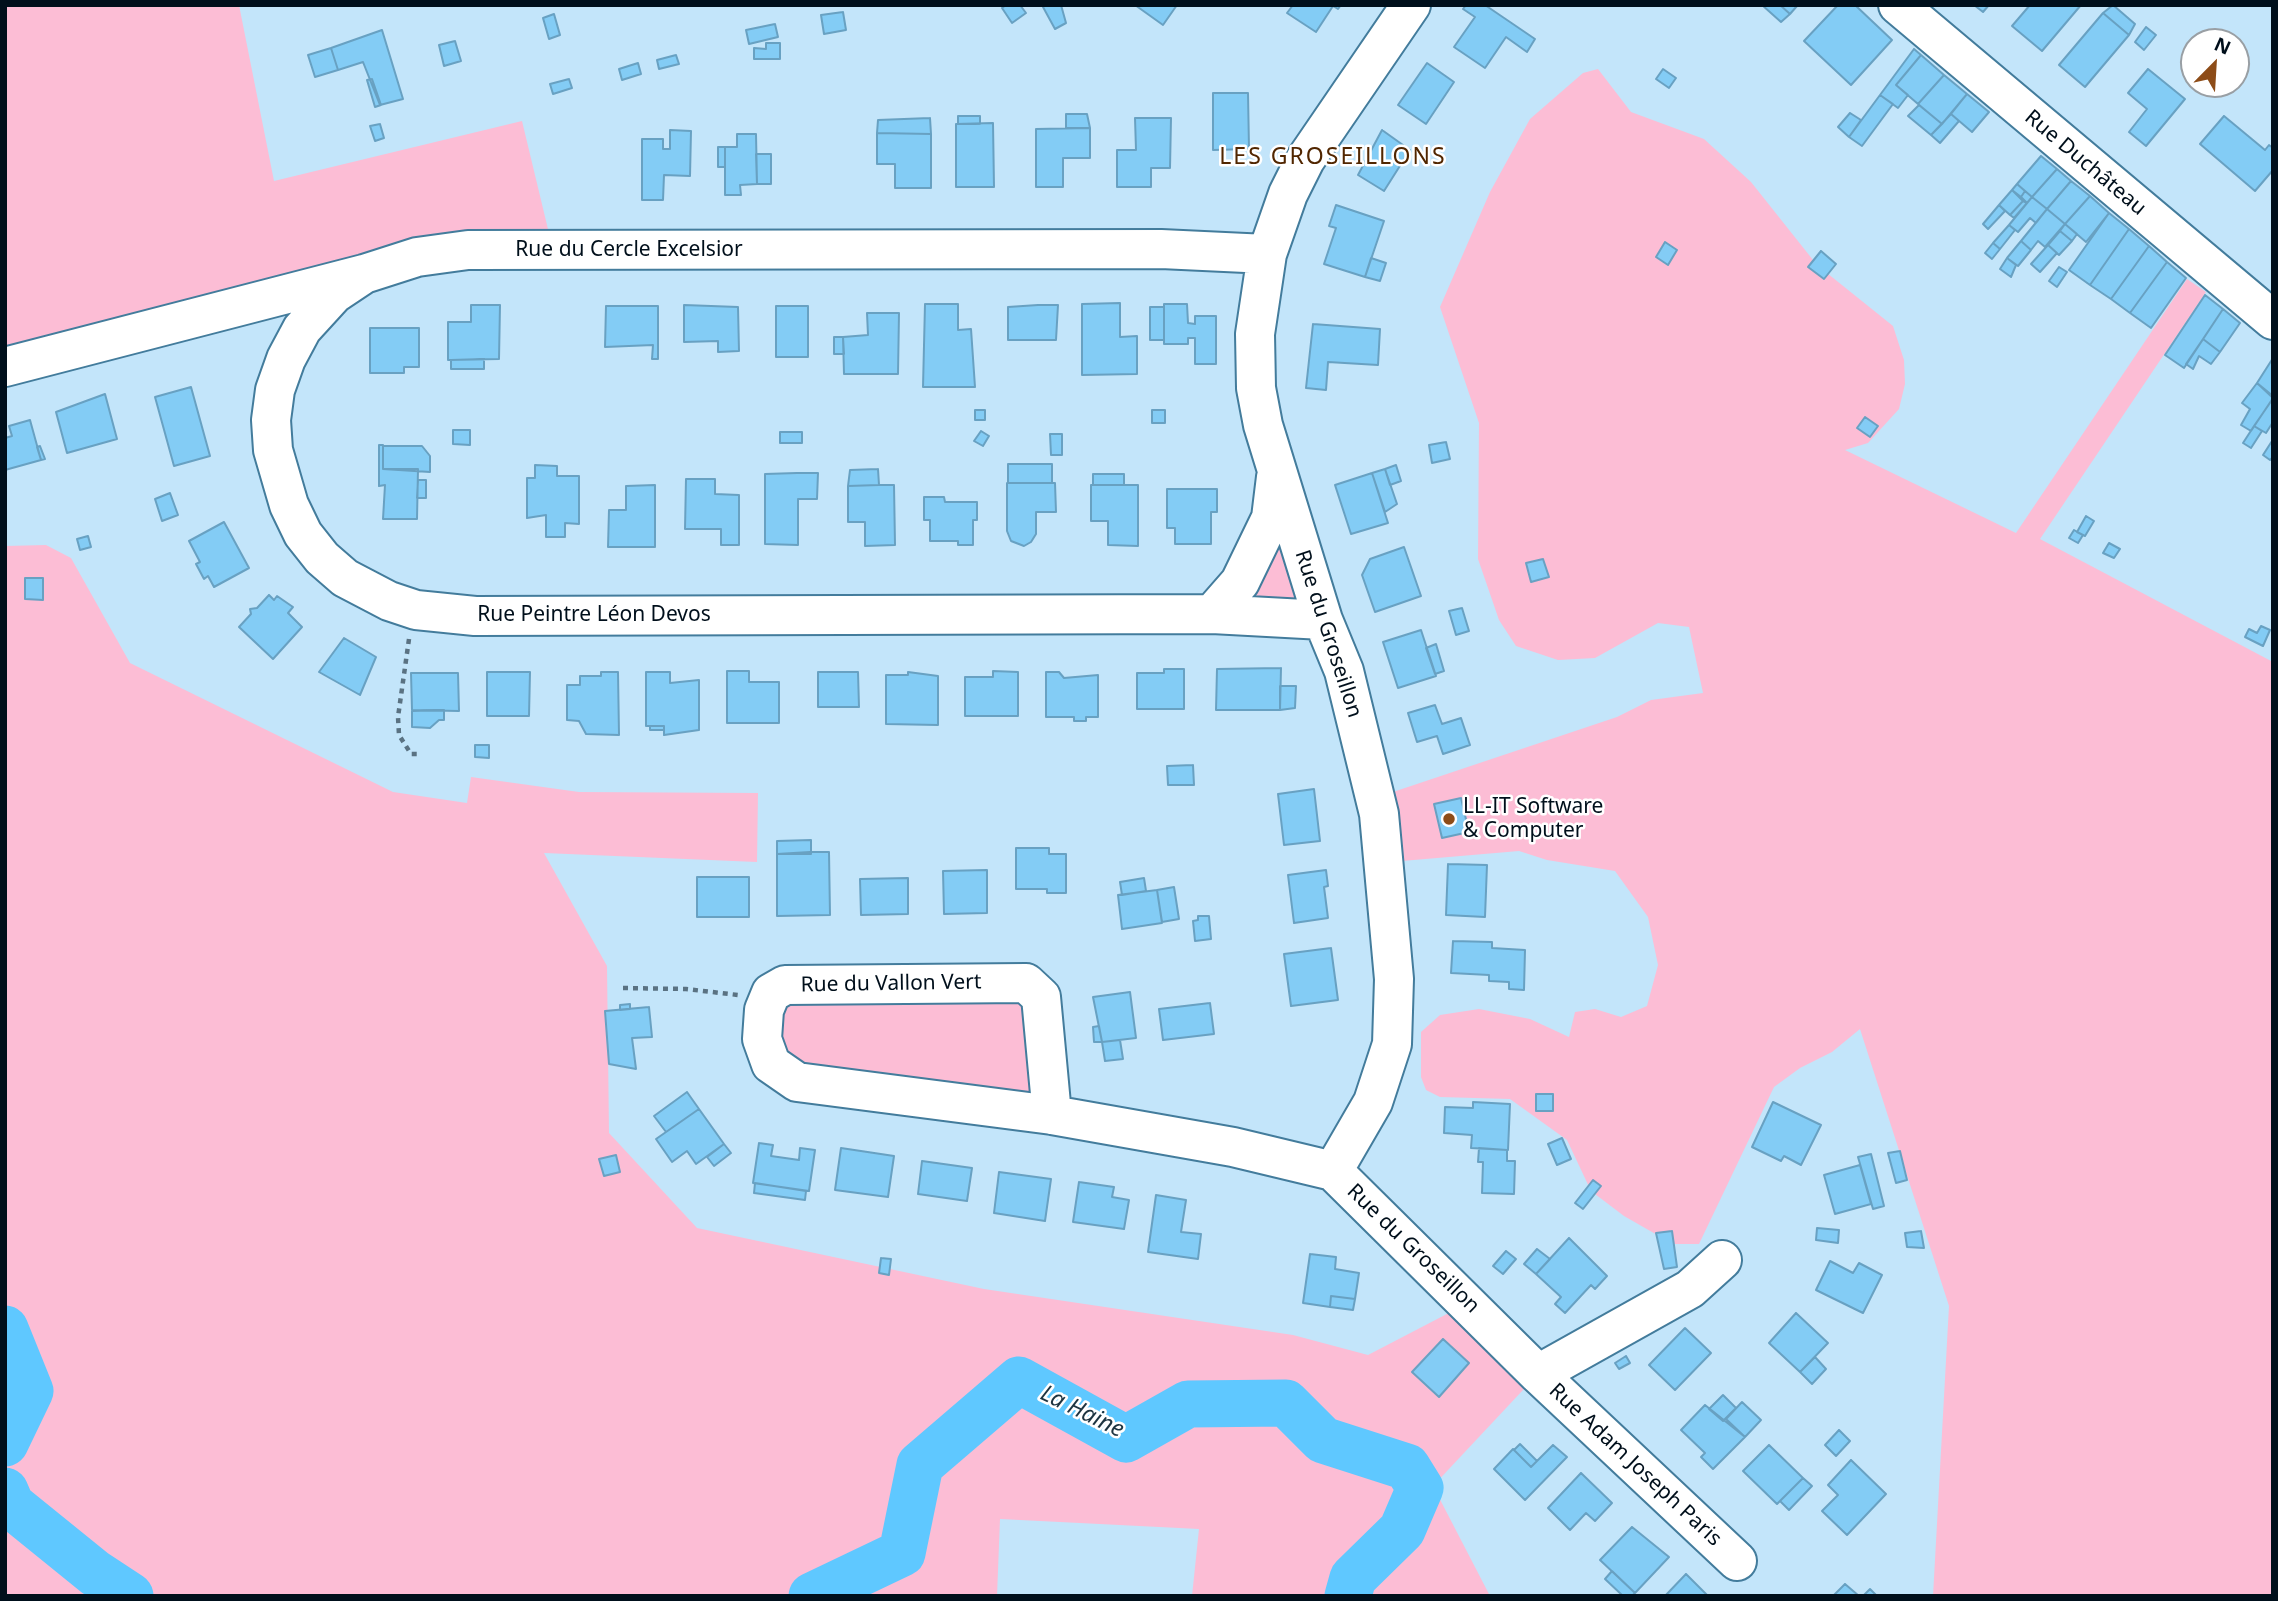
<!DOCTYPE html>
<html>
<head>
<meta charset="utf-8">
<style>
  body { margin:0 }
  #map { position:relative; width:2278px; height:1601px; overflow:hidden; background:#c3e5fa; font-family:"Noto Sans",sans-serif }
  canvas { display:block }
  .frame { position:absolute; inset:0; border:7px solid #000f1b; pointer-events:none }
  .north { position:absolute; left:2180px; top:28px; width:70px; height:70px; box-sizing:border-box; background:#fff; border:2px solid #999fa4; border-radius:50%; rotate:24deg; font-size:19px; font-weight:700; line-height:28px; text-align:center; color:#000f1b }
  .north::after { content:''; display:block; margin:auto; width:24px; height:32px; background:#8d4c18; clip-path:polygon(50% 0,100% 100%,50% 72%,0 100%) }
</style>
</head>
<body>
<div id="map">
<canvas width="2278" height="1601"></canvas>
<div class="frame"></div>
<div class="north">N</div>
</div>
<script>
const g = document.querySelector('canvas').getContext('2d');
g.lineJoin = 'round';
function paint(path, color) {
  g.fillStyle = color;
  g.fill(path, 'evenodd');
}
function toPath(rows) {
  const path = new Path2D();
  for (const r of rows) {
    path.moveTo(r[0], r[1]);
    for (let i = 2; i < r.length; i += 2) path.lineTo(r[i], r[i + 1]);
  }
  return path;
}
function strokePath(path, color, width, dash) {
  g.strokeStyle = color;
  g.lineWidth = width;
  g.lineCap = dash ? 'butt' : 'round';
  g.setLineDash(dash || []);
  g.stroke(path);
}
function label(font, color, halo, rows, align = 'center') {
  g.font = font + ' "Noto Sans",sans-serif';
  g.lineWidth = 5;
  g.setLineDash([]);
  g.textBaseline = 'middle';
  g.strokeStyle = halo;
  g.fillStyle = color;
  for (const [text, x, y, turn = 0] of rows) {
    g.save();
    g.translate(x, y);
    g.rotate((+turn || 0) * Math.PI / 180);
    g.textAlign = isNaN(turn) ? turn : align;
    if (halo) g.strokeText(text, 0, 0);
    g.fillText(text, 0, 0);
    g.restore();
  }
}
paint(toPath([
  [5,5,239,5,274,181,522,121,553,250,468,250,5,367],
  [1598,69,1631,112,1704,139,1751,182,1817,265,1893,326,1904,360,1905,384,1899,409,1868,443,1845,450,2016,533,2187,279,2206,292,2040,539,2273,662,2273,1596,1933,1596,1949,1306,1860,1029,1832,1052,1800,1068,1774,1087,1699,1244,1673,1244,1624,1216,1591,1191,1567,1140,1510,1099,1440,1097,1426,1090,1421,1077,1421,1032,1440,1015,1479,1009,1530,1019,1569,1037,1575,1012,1595,1009,1621,1017,1647,1006,1658,965,1648,917,1615,871,1547,860,1519,851,1402,861,1393,792,1617,717,1651,700,1703,693,1689,627,1658,623,1595,658,1558,660,1516,646,1499,620,1478,559,1479,423,1440,307,1490,192,1530,119,1583,73],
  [1275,522,1309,600,1249,604],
  [46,545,71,558,130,663,393,792,467,803,471,777,579,792,758,793,757,862,544,853,607,966,609,1133,697,1228,984,1289,1293,1335,1368,1355,1468,1303,1538,1374,1433,1486,1490,1596,1192,1596,1199,1529,1000,1519,997,1596,5,1596,5,546],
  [1026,983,1052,1115,797,1082,764,1010,771,993]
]), '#fcbdd5');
strokePath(toPath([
  [5,1329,30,1391,5,1443],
  [5,1491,11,1505,95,1573,130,1596],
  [812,1596,902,1553,920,1465,1019,1380,1126,1439,1188,1404,1286,1403,1323,1440,1407,1467,1420,1488,1402,1530,1353,1578,1348,1596]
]), '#5fc8ff', 47);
const building = toPath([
  [1006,5,1020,5,1026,13,1012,23,1002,8,1006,5],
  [1046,5,1061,5,1066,23,1055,29,1043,7,1046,5],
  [1135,5,1177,5,1163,25,1135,5],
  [1293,5,1341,5,1338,9,1333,6,1316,32,1287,13,1293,5],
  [1466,5,1485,5,1535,39,1527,52,1506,37,1485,68,1454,47,1475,17,1463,9,1466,5],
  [1762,5,1780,5,1790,14,1781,22,1762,5],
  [1780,5,1796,5,1797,6,1790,14,1780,5],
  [1838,5,1855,5,1892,40,1851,85,1804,41,1838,5],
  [1974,5,1989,5,1983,12,1974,5],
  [2030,5,2081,5,2042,51,2012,26,2030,5],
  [2113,5,2135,24,2129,35,2103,13,2113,5],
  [843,12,846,30,824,34,821,15,843,12],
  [2103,13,2129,35,2085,87,2059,65,2103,13],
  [554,14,560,35,549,39,543,18,554,14],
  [775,24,778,37,749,44,746,30,775,24],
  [2146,27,2156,35,2144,50,2135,42,2146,27],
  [382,30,403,99,380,105,363,62,338,70,331,48,382,30],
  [455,41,461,61,444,66,439,45,455,41],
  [766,43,780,43,780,59,754,59,754,48,766,49,766,43],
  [331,48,338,70,315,77,308,55,331,48],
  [1914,49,1921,55,1896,85,1908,95,1898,108,1880,95,1914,49],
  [676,55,679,64,659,69,657,60,676,55],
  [1921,55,1944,75,1918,104,1896,85,1921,55],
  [638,63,641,74,622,80,619,69,638,63],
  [1427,63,1454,82,1426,124,1398,105,1427,63],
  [1663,69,1676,78,1669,88,1656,79,1663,69],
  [2148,69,2185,99,2146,146,2129,132,2147,109,2128,93,2148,69],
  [1944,75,1967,94,1942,124,1918,104,1944,75],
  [372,79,381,105,375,107,367,80,372,79],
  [569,79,572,88,553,94,550,84,569,79],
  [1213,93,1248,93,1249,149,1213,150,1213,93],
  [1967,94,1989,112,1972,132,1951,114,1967,94],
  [1880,95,1893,104,1862,146,1849,137,1880,95],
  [1919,105,1942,124,1931,135,1908,116,1919,105],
  [1850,113,1861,120,1849,137,1838,127,1850,113],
  [1066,114,1087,114,1090,128,1066,128,1066,114],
  [1951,114,1959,121,1940,143,1931,135,1951,114],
  [958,116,980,116,980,124,958,124,958,116],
  [2224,116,2265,150,2269,145,2273,148,2273,170,2255,191,2200,144,2224,116],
  [930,118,931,134,877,133,878,120,930,118],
  [1135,118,1171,118,1170,168,1151,168,1151,187,1117,187,1117,150,1136,150,1135,118],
  [993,123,994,187,956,187,956,124,993,123],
  [380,124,384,138,375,141,370,126,380,124],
  [1090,128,1090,158,1063,158,1063,187,1036,187,1036,129,1090,128],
  [670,130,691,131,690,176,664,175,663,200,642,200,642,139,663,139,663,149,670,149,670,130],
  [1382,130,1410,150,1384,191,1358,175,1382,130],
  [877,133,931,134,931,188,895,188,895,164,877,164,877,133],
  [737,134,756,134,757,184,740,185,741,195,725,195,725,147,737,147,737,134],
  [718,147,725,147,725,167,718,167,718,147],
  [756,154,771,154,771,184,757,184,756,154],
  [2041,156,2057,169,2032,197,2017,184,2041,156],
  [2057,169,2071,181,2047,209,2032,197,2057,169],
  [2071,181,2090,196,2065,224,2047,209,2071,181],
  [2017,184,2025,191,2021,197,2012,190,2017,184],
  [2012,190,2023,201,2010,215,1999,205,2012,190],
  [2025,191,2032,197,2027,203,2021,197,2025,191],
  [2090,196,2109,213,2086,242,2065,224,2090,196],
  [2032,197,2047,209,2036,223,2030,218,2018,232,2009,225,2032,197],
  [2023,201,2027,203,2014,218,2010,215,2023,201],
  [1336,205,1384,221,1365,277,1324,264,1336,228,1329,226,1336,205],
  [1999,205,2005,211,1988,229,1983,224,1999,205],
  [2047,209,2065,224,2045,247,2038,241,2031,250,2021,241,2047,209],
  [2109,213,2129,229,2090,285,2069,270,2109,213],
  [2065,224,2077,234,2072,241,2060,231,2065,224],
  [2009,225,2015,230,2000,249,1993,243,2009,225],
  [2129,229,2149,246,2111,299,2090,285,2129,229],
  [2060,231,2072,241,2059,255,2048,245,2060,231],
  [2021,241,2031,250,2018,266,2007,258,2021,241],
  [1665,242,1677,250,1668,265,1656,257,1665,242],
  [1993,243,2000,249,1992,259,1985,253,1993,243],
  [2048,245,2057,253,2040,272,2031,264,2048,245],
  [2149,246,2167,262,2130,313,2111,299,2149,246],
  [1821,251,1836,264,1824,279,1808,267,1821,251],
  [1371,258,1386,263,1380,281,1365,277,1371,258],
  [2007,258,2016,265,2011,277,2000,269,2007,258],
  [2167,262,2186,278,2151,328,2130,313,2167,262],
  [2059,267,2067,272,2057,287,2049,281,2059,267],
  [2205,295,2223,309,2184,368,2165,355,2205,295],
  [1120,303,1120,337,1137,336,1137,374,1082,375,1082,304,1120,303],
  [925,304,958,304,958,330,971,329,975,387,923,387,925,304],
  [1164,304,1187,304,1188,323,1195,324,1195,316,1216,316,1216,364,1195,364,1195,338,1188,338,1188,344,1164,344,1164,304],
  [471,305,500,305,499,359,448,360,448,322,471,322,471,305],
  [684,305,738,307,739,351,718,352,718,341,684,342,684,305],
  [1038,305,1058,305,1056,340,1008,340,1008,307,1038,305],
  [606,306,658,306,658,359,652,359,653,345,605,347,606,306],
  [776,306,808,306,808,357,776,357,776,306],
  [1150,307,1164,307,1164,340,1150,340,1150,307],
  [2223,309,2240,323,2220,352,2203,339,2223,309],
  [867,313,899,313,898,374,844,374,843,337,868,335,867,313],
  [1313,324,1380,329,1378,365,1328,362,1326,390,1306,388,1313,324],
  [370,328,419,328,419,367,404,367,404,373,370,373,370,328],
  [834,337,843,337,844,354,834,354,834,337],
  [2203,339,2220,352,2211,364,2199,356,2193,369,2186,364,2203,339],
  [2273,358,2273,396,2257,383,2273,358],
  [484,359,484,369,451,369,451,360,484,359],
  [2257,383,2273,398,2251,431,2241,425,2250,409,2242,403,2257,383],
  [191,387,210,456,174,466,155,397,191,387],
  [105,394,117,439,67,453,56,412,105,394],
  [2272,400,2273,422,2266,433,2254,426,2272,400],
  [975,410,985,410,985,420,975,420,975,410],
  [1152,410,1165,410,1165,423,1152,423,1152,410],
  [1865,417,1878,426,1870,437,1857,428,1865,417],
  [30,420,41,460,5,470,5,438,12,436,9,426,30,420],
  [2254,426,2262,431,2251,448,2243,443,2254,426],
  [453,430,470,430,470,445,453,444,453,430],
  [981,431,989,436,983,446,974,441,981,431],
  [780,432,802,432,802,443,780,443,780,432],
  [1050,434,1062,434,1062,455,1051,455,1050,434],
  [2272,441,2273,457,2270,460,2263,455,2272,441],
  [1446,442,1450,459,1432,463,1429,445,1446,442],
  [379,445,383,445,383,469,418,469,417,519,383,519,385,485,379,486,379,445],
  [40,446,45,459,41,460,37,447,40,446],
  [383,446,422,446,430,456,430,472,383,469,383,446],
  [1008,464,1052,464,1052,483,1008,483,1008,464],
  [535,465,557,466,557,476,579,476,579,524,565,523,565,537,546,537,546,515,527,518,527,478,535,478,535,465],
  [1396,465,1401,481,1390,485,1385,469,1396,465],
  [878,469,879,485,848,486,850,470,878,469],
  [1385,469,1397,504,1385,512,1372,473,1385,469],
  [797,473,818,473,817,499,798,499,798,545,765,544,765,474,797,473],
  [1372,473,1388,523,1351,534,1335,485,1372,473],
  [1093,474,1124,474,1124,485,1093,485,1093,474],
  [686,479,715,479,715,494,739,495,739,545,721,545,721,529,685,529,686,479],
  [418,480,426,480,426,498,417,498,418,480],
  [1007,483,1055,483,1056,512,1036,512,1036,534,1031,542,1024,546,1011,541,1007,531,1007,483],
  [655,485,655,547,608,547,609,510,626,510,626,486,655,485],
  [879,485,894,485,895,545,865,546,865,522,848,522,848,486,879,485],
  [1091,485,1138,485,1138,546,1108,545,1108,521,1091,521,1091,485],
  [1167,489,1217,489,1217,512,1211,512,1211,544,1175,544,1175,528,1167,528,1167,489],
  [170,493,178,515,162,521,155,499,170,493],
  [924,497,944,497,945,502,977,502,977,520,973,520,973,545,958,545,958,541,930,541,930,520,924,520,924,497],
  [2086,516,2094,521,2085,536,2077,532,2086,516],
  [224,522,249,568,214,587,208,576,204,579,196,564,200,562,189,541,224,522],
  [2074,530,2083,535,2078,543,2069,538,2074,530],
  [88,536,91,547,80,550,77,539,88,536],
  [2109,543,2120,549,2114,558,2103,553,2109,543],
  [1404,547,1421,596,1375,612,1362,575,1370,559,1404,547],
  [1543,559,1549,577,1531,582,1526,563,1543,559],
  [25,578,43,578,43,600,25,599,25,578],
  [269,595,274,600,277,596,293,607,288,613,302,627,273,659,239,627,251,614,250,609,257,608,269,595],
  [1462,608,1469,631,1456,635,1449,611,1462,608],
  [2261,626,2270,630,2263,646,2245,637,2249,629,2257,633,2261,626],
  [1421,630,1436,676,1398,688,1383,642,1421,630],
  [344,638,376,657,360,695,319,672,344,638],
  [1436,644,1444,671,1435,674,1426,648,1436,644],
  [1281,668,1280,710,1216,710,1217,669,1281,668],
  [1164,669,1184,669,1184,709,1137,709,1137,673,1164,673,1164,669],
  [727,671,749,671,749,682,779,682,779,723,727,723,727,671],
  [993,671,1018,672,1018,716,965,716,965,677,993,677,993,671],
  [487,672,530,672,529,716,487,716,487,672],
  [601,672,618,672,619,735,586,734,579,721,567,720,567,685,580,685,580,676,601,676,601,672],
  [646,672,670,672,670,683,699,680,699,730,664,735,664,726,646,726,646,672],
  [818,672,858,672,859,707,818,707,818,672],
  [908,672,938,676,938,725,886,724,886,675,908,675,908,672],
  [1046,672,1059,672,1064,678,1098,675,1098,717,1086,717,1086,721,1074,721,1074,717,1046,717,1046,672],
  [411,673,458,673,459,711,412,710,411,673],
  [1280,686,1296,686,1295,708,1280,710,1280,686],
  [1435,705,1442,724,1461,718,1470,745,1443,754,1437,736,1417,742,1408,713,1435,705],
  [444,710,444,720,439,720,430,728,412,727,412,711,444,710],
  [650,726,664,726,664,730,650,730,650,726],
  [475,745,489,745,489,758,475,757,475,745],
  [1193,765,1194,785,1168,785,1167,766,1193,765],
  [1314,789,1320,841,1284,845,1278,794,1314,789],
  [1461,798,1469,832,1442,838,1434,804,1461,798],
  [811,840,811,854,777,854,777,841,811,840],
  [1016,848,1049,848,1049,854,1066,854,1066,893,1047,893,1047,889,1016,889,1016,848],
  [810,852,829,852,830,915,777,916,777,854,810,852],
  [1448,864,1487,865,1485,917,1446,915,1448,864],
  [987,870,987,913,944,914,943,871,987,870],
  [1326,870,1328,886,1324,887,1328,918,1294,923,1288,875,1326,870],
  [697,877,749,877,749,917,697,917,697,877],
  [908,878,908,914,861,915,860,879,908,878],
  [1144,878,1146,891,1122,895,1120,882,1144,878],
  [1174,887,1179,919,1162,922,1157,890,1174,887],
  [1157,890,1162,923,1122,929,1118,895,1157,890],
  [1198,916,1209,916,1211,939,1195,941,1193,921,1198,920,1198,916],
  [1453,941,1492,942,1492,948,1525,950,1524,990,1509,989,1509,982,1489,981,1489,975,1451,973,1453,941],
  [1331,948,1338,1000,1291,1006,1284,954,1331,948],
  [1130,992,1136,1038,1102,1042,1093,997,1130,992],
  [1210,1003,1214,1034,1163,1040,1159,1009,1210,1003],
  [630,1004,630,1009,620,1010,620,1005,630,1004],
  [649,1007,652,1037,632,1038,636,1069,609,1064,605,1011,649,1007],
  [1099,1026,1102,1042,1094,1042,1093,1027,1099,1026],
  [1120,1040,1123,1059,1105,1061,1102,1042,1120,1040],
  [687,1092,699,1109,666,1132,654,1116,687,1092],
  [1536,1094,1553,1094,1553,1111,1536,1111,1536,1094],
  [1473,1102,1510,1104,1508,1150,1471,1148,1472,1135,1444,1133,1445,1107,1473,1108,1473,1102],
  [1773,1102,1821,1125,1801,1165,1784,1156,1781,1161,1752,1147,1773,1102],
  [699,1109,724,1144,696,1164,687,1151,672,1162,656,1139,699,1109],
  [1562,1138,1571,1159,1557,1165,1548,1144,1562,1138],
  [759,1143,773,1145,771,1156,799,1160,800,1148,815,1150,809,1191,753,1183,759,1143],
  [724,1144,731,1153,714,1166,707,1157,724,1144],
  [841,1148,894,1156,888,1197,835,1190,841,1148],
  [1479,1148,1507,1150,1507,1161,1515,1161,1514,1194,1482,1193,1483,1162,1478,1162,1479,1148],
  [1900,1151,1907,1180,1896,1183,1888,1153,1900,1151],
  [1871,1154,1884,1206,1873,1209,1858,1157,1871,1154],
  [616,1155,620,1172,604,1176,599,1159,616,1155],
  [922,1161,972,1168,967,1201,918,1194,922,1161],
  [1860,1165,1871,1204,1835,1214,1824,1175,1860,1165],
  [999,1172,1051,1179,1045,1221,994,1213,999,1172],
  [1593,1180,1601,1186,1583,1209,1575,1203,1593,1180],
  [1079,1182,1114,1187,1112,1197,1129,1200,1124,1229,1073,1222,1079,1182],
  [755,1183,806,1191,805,1200,754,1193,755,1183],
  [1156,1195,1186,1200,1181,1232,1201,1234,1198,1259,1148,1252,1156,1195],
  [1817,1228,1839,1230,1838,1243,1816,1240,1817,1228],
  [1672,1231,1677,1267,1664,1269,1656,1233,1672,1231],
  [1921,1231,1924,1248,1907,1247,1905,1233,1921,1231],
  [1569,1238,1607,1276,1595,1289,1591,1285,1565,1313,1555,1304,1561,1297,1536,1274,1569,1238],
  [1537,1249,1550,1259,1536,1274,1524,1264,1537,1249],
  [1506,1251,1516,1259,1503,1274,1493,1266,1506,1251],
  [1310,1254,1336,1257,1335,1269,1359,1273,1355,1299,1331,1296,1330,1307,1303,1303,1310,1254],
  [881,1258,891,1259,889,1275,879,1273,881,1258],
  [1830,1261,1853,1273,1859,1263,1882,1275,1863,1313,1816,1290,1830,1261],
  [1331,1296,1355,1299,1353,1310,1330,1307,1331,1296],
  [1796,1313,1828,1343,1800,1372,1769,1343,1796,1313],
  [1685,1328,1711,1353,1675,1390,1649,1365,1685,1328],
  [1443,1339,1469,1363,1439,1397,1412,1372,1443,1339],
  [1626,1356,1630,1363,1619,1369,1615,1363,1626,1356],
  [1815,1357,1826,1369,1812,1384,1800,1372,1815,1357],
  [1723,1395,1736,1408,1723,1421,1709,1409,1723,1395],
  [1742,1402,1761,1420,1745,1437,1726,1419,1742,1402],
  [1705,1405,1745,1437,1713,1469,1701,1457,1705,1453,1681,1430,1705,1405],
  [1839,1430,1850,1441,1836,1456,1825,1445,1839,1430],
  [1520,1444,1537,1461,1531,1467,1514,1450,1520,1444],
  [1553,1445,1567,1457,1525,1500,1494,1469,1513,1449,1531,1467,1553,1445],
  [1769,1445,1803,1478,1777,1504,1743,1471,1769,1445],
  [1851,1460,1886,1494,1847,1535,1822,1511,1838,1495,1828,1485,1851,1460],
  [1581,1473,1612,1503,1595,1521,1586,1513,1570,1530,1548,1508,1581,1473],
  [1803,1478,1812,1486,1789,1510,1780,1501,1803,1478],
  [1632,1527,1669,1557,1635,1593,1600,1560,1632,1527],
  [1612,1571,1635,1593,1632,1596,1623,1596,1605,1579,1612,1571],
  [1686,1574,1708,1596,1665,1596,1686,1574],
  [1845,1584,1859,1596,1833,1596,1845,1584],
  [1870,1589,1877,1596,1863,1596,1870,1589]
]);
paint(building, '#83ccf5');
strokePath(building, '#68a1c2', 2);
const minor = toPath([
  [1898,5,2273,320],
  [364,274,334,294,302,329,286,359,275,390,271,420,273,450,289,505,303,534,322,558,345,578,389,601,416,610,475,616,1212,614,1323,620],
  [5,367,364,274,417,257,468,250,1161,249,1267,254],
  [1212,614,1240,582,1271,518,1276,477],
  [1052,1115,1041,997,1026,983,785,985,771,993,764,1010,762,1039,771,1064,797,1082,1052,1115,1233,1147,1333,1171],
  [1333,1171,1373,1102,1392,1044,1394,979,1379,814,1344,671,1323,620,1263,425,1256,388,1255,334,1267,254,1288,194,1305,160,1411,5],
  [1333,1171,1538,1374,1737,1561],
  [1538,1374,1690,1289,1722,1260]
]);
strokePath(minor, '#437c9c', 42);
strokePath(toPath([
  [409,639,398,717,399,735,411,754,418,754],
  [623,988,686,989,738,995]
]), '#5a7282', 4.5, [5, 5]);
strokePath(minor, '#fff', 38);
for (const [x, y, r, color] of [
  [1449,819,7,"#8d4c18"]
]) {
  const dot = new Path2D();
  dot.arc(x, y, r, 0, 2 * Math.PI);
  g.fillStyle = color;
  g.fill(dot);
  strokePath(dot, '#fff', 2.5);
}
label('21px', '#000f1b', '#fff', [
  ["Rue Duchâteau",2085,163,40],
  ["Rue du Cercle Excelsior",629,250],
  ["Rue Peintre Léon Devos",594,615],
  ["Rue du Groseillon",1328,634,72],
  ["Rue du Vallon Vert",891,984,-1],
  ["Rue du Groseillon",1413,1249,44],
  ["Rue Adam Joseph Paris",1635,1465,43]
]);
label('21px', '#000f1b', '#fff', [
  ["LL-IT Software",1463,807],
  ["& Computer",1463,831]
], 'left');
g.letterSpacing = '2px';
label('23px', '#512600', '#fff', [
  ["LES GROSEILLONS",1333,157]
]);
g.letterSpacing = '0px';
label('italic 23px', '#1d3441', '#fff', [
  ["La Haine",1082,1412,26]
]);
</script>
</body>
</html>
